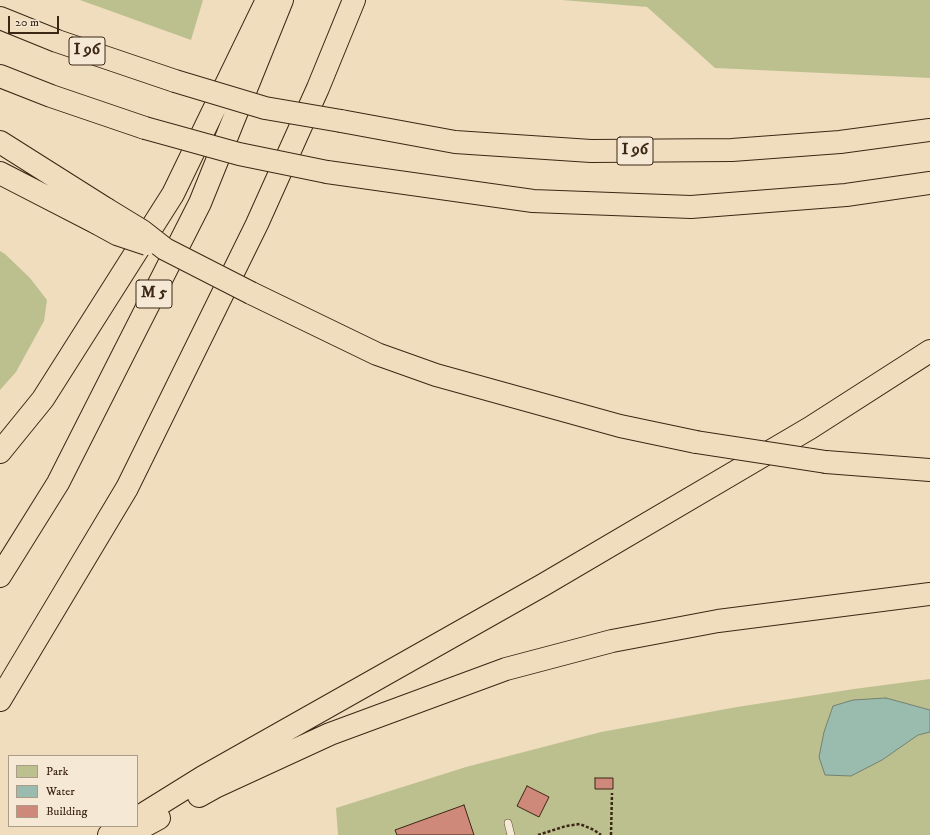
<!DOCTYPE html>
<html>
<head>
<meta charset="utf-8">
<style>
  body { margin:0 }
  #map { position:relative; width:930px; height:835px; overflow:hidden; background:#f0ddbe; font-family:"IM FELL DW Pica",serif }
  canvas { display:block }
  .legend { position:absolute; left:8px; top:755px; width:130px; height:72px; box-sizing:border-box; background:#f5e9d5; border:1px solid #ab9b88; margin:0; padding:5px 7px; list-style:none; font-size:12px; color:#3d2714 }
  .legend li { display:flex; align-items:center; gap:8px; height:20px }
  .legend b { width:20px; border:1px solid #ab9b88 }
  .scale { position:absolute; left:8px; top:16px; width:51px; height:18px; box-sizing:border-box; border:2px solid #3d2714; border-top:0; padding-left:5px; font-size:12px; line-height:14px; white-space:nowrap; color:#3d2714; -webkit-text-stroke:3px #f5e9d5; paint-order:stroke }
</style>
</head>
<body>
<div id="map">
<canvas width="930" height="835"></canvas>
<ul class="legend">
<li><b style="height:11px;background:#bcc08f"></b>Park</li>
<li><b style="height:11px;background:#9abcaf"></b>Water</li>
<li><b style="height:11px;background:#ce897a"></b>Building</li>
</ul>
<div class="scale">20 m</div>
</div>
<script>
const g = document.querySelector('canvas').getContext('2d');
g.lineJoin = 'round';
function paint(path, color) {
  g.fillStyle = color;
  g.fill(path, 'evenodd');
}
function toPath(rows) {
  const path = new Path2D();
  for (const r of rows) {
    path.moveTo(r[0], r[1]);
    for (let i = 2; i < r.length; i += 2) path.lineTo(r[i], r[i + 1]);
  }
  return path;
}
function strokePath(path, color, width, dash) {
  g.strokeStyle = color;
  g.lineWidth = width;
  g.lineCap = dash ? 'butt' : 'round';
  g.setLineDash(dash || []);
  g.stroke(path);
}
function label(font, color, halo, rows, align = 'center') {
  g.font = font + ' "IM FELL DW Pica",serif';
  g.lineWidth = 3;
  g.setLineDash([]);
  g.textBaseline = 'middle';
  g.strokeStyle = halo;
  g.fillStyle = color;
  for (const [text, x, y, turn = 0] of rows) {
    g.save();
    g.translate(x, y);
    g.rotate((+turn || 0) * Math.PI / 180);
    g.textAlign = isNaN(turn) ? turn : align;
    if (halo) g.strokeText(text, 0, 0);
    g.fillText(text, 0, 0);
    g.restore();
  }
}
paint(toPath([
  [80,0,203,0,191,40],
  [562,0,930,0,930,78,715,68,647,7],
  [0,251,5,254,30,278,47,300,44,321,16,372,0,390],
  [930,679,930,835,338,835,336,808,466,767,601,732,737,707,854,689]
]), '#bcc08f');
const water = toPath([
  [886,698,930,710,930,732,918,735,882,760,851,776,825,775,819,757,824,732,833,706,853,700,886,698]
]);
paint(water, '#9abcaf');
strokePath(water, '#758071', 1);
const building = toPath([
  [595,778,613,778,613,789,595,789,595,778],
  [527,786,549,797,539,817,517,806,527,786],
  [464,805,474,835,397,835,395,830,464,805]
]);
paint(building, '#ce897a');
strokePath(building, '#3d2714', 1);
const lane = toPath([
  [508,823,511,835]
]);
const highway = toPath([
  [0,18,57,41,175,81],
  [0,76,51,96,145,128],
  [341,121,455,142,591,151,732,150,840,142,930,130],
  [0,142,106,209],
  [327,172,533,201,691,207,846,195,930,183],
  [0,173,97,223],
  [251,293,377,354,436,375,620,426,696,442],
  [0,452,43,399,173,194,267,0],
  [826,462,930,470],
  [0,576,58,483,200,203,282,0],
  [0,700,127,488,257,224,318,88,354,0],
  [199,796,217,786,330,734,506,669,612,641,718,621,930,594],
  [137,818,203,777,543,585,810,428,930,351],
  [109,835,123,826],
  [128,835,159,818]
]);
strokePath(lane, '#6a543e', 8);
strokePath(highway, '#3d2714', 24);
strokePath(toPath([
  [538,835,566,826,580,824,594,830,601,835],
  [611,835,612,793]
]), '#3d2714', 2.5, [3, 2]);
strokePath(lane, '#f5e9d5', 7);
strokePath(highway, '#f0ddbe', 22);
const highwayBridge = toPath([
  [175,81,265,108,341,121],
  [145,128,239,154,327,172],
  [106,209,142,231,165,249,251,293],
  [97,223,117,234,147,244],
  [696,442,826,462]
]);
strokePath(highwayBridge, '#3d2714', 24, []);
strokePath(highwayBridge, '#f0ddbe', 22);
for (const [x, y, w] of [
  [87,51,36],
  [635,151,36],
  [154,294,36]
]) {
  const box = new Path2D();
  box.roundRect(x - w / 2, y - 14, w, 28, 3);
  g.fillStyle = '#f5e9d5';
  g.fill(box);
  strokePath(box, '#3d2714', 1);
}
label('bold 16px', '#3d2714', null, [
  ["I 96",87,51],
  ["I 96",635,151],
  ["M 5",154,294]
]);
</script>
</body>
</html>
